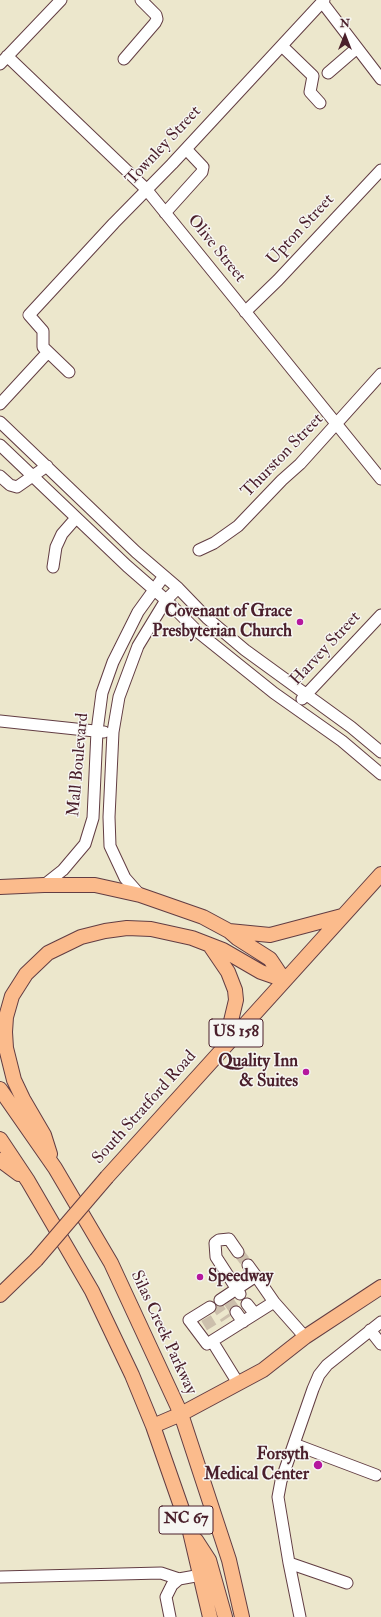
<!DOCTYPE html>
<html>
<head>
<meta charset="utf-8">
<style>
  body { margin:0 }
  #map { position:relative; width:381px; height:1617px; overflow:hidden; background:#ece7cc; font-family:"IM FELL Double Pica",serif }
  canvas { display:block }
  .north { position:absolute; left:325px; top:16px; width:40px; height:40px; -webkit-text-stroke:3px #f6f6f2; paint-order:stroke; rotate:0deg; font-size:11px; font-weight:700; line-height:16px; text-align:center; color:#4a1f2b }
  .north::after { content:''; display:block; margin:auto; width:14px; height:18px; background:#4a1f2b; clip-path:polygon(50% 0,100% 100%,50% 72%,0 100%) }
</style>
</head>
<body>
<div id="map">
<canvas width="381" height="1617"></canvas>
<div class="north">N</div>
</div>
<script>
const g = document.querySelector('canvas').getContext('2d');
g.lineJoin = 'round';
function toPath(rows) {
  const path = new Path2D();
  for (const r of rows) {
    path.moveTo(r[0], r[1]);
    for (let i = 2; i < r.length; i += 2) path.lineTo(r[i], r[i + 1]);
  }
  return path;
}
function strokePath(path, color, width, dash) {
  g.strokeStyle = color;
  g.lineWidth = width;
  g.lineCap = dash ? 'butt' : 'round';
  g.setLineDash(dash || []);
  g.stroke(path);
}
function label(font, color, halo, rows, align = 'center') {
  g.font = font + ' "IM FELL Double Pica",serif';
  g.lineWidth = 3;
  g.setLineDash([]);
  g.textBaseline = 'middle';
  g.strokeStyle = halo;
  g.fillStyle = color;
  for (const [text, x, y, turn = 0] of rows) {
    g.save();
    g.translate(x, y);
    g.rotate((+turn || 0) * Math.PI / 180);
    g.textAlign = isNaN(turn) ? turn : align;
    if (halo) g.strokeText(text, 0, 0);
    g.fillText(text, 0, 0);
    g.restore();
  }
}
strokePath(toPath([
  [238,1252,248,1265],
  [229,1302,236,1312],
  [215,1303,226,1319],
  [206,1318,212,1328]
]), '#ccbfac', 11, [11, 5.5]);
const minor = toPath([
  [322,2,381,79],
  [282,46,313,76,310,92,320,103],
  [7,56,146,189,381,479],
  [124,59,155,23,157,19,156,15,141,0],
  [0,64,61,0],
  [328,73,357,48],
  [165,213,202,172,203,167,186,149],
  [245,312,278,280,381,170],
  [69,372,43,347,43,331,29,315,114,223,172,164,324,0],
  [0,404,48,352],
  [0,422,136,552,178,588,207,618,245,650,351,727,381,752],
  [0,445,127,566,166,600,198,632,274,693,342,741,381,774],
  [0,476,10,485,17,487,47,466],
  [199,550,214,543,238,526,282,480,300,464,381,374],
  [53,567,56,547,62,534,76,518],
  [302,699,381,615],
  [0,721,104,732],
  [44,885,63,870,85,844,93,818,97,731,102,693,113,662,138,612,164,576],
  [140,895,125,878,110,846,109,817,113,732,119,697,138,646,166,600,178,588],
  [238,1252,229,1239,219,1240,215,1243,216,1257,240,1294],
  [248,1265,256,1276],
  [220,1300,256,1276,274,1302],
  [247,1304,255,1314],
  [210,1307,189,1320,207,1344,212,1341],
  [236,1312,243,1322],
  [370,1330,381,1344],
  [238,1383,212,1341,274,1302,305,1337],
  [294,1444,376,1475],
  [289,1563,278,1497,281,1481,313,1389,319,1375,327,1365,381,1322],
  [0,1577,161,1573,179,1579],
  [170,1617,166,1597,172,1585,179,1579,201,1575],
  [300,1617,289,1563,347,1583]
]);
const major = toPath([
  [0,887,44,885,95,885,140,895,203,917,229,931,237,938,270,959,284,980],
  [229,931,270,935,342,916],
  [211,947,228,972,235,990,236,1000,226,1042],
  [0,1089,55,1168,111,1263,181,1414,229,1560,242,1617],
  [0,1139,28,1181,92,1291,132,1375,153,1426,190,1532,210,1617],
  [50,1154,44,1135,23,1099,14,1080,6,1048,5,1032,6,1017,12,996,26,974,48,953,81,937,105,931,127,928,151,929,192,938,223,950,261,972,284,980],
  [0,1160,19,1174],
  [107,1177,381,874],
  [0,1295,36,1260],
  [153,1426,181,1414,263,1370,305,1337,381,1287],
  [196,1540,209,1560,225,1617]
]);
strokePath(minor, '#623d43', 13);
strokePath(major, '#623d43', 16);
strokePath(minor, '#fff', 11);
strokePath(major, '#fbbb8c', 14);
const majorBridge = toPath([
  [36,1260,107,1177]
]);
strokePath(majorBridge, '#623d43', 16, []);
strokePath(majorBridge, '#fbbb8c', 14);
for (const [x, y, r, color] of [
  [300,622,4,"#b5179e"],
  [306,1072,4,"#b5179e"],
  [200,1277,4,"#b5179e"],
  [318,1465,5,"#b5179e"]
]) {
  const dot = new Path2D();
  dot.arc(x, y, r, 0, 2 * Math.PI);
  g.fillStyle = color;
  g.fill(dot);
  strokePath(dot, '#f6f6f2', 1.5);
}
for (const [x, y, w] of [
  [236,1033,54],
  [186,1520,54]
]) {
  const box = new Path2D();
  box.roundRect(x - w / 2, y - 14, w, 28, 3);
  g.fillStyle = '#f6f6f2';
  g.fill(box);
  strokePath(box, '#4a1f2b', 1);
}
label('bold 16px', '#4a1f2b', null, [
  ["US 158",236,1033],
  ["NC 67",186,1520]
]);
label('17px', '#4a1f2b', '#f6f6f2', [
  ["Townley Street",164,146,-47],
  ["Upton Street",301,230,-47],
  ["Olive Street",216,249,51],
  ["Thurston Street",283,456,-46],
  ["Harvey Street",326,649,-47],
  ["Mall Boulevard",79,765,-85],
  ["South Stratford Road",145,1108,-48],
  ["Silas Creek Parkway",163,1333,65]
]);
label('bold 17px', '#4a1f2b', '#f6f6f2', [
  ["Covenant of Grace",292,612],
  ["Presbyterian Church",292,632],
  ["Quality Inn",298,1062],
  ["& Suites",298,1082],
  ["Speedway",208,1277,"left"],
  ["Forsyth",309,1455],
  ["Medical Center",309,1475]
], 'right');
</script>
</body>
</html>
